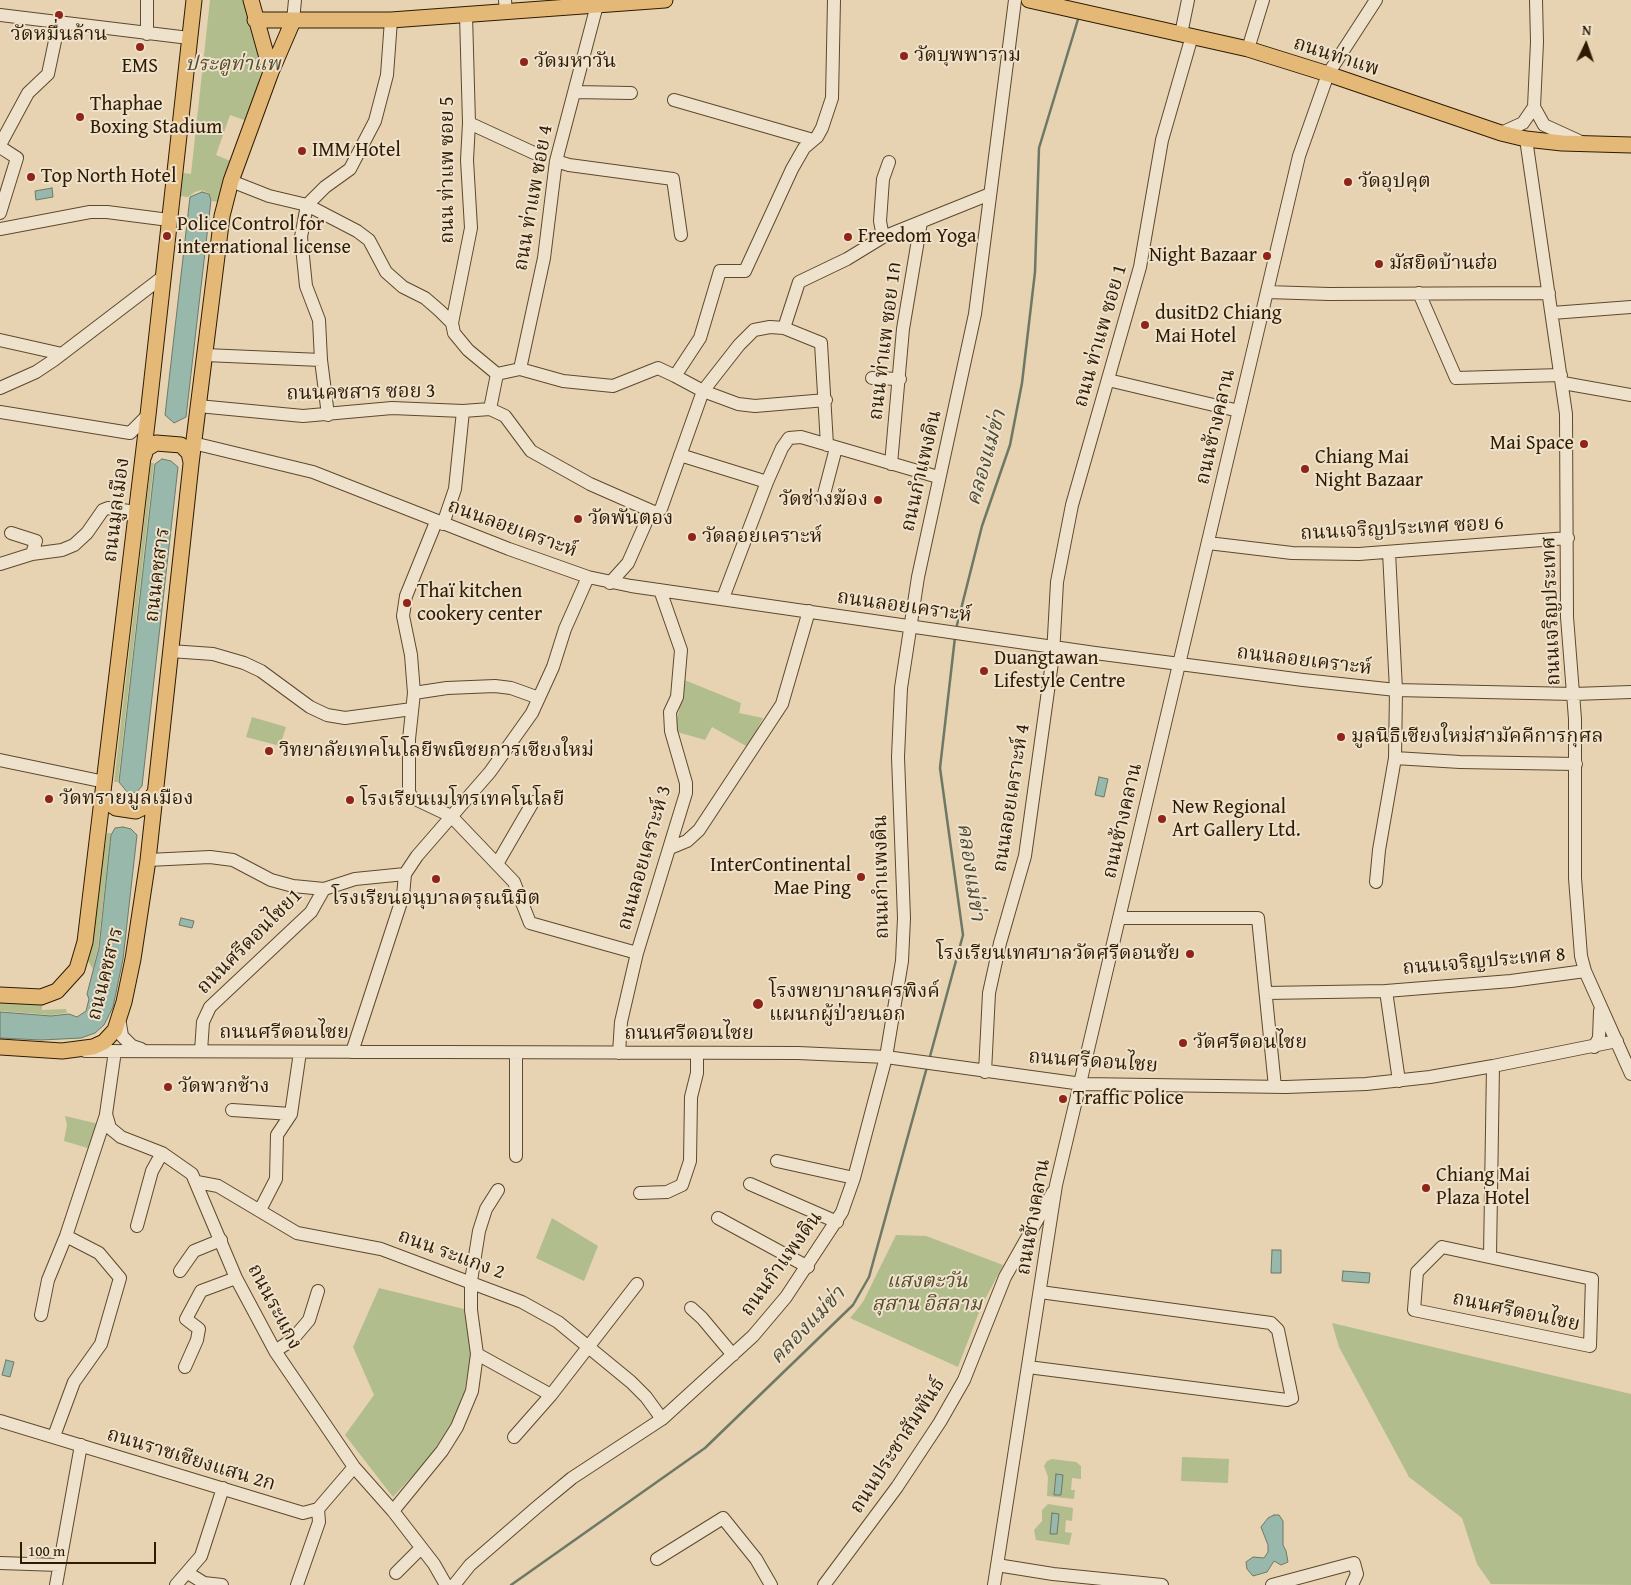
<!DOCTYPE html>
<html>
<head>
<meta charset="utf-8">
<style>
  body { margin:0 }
  #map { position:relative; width:1631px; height:1585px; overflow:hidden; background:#e7d2b1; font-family:"Gentium Book Plus",serif }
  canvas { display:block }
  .north { position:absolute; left:1561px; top:20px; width:50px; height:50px; -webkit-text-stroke:4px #efe2cc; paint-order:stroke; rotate:3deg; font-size:14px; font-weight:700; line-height:20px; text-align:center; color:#2f1b01 }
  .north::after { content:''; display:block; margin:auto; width:18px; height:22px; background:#2f1b01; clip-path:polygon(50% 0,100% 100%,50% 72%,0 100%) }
  .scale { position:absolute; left:20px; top:1542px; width:136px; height:22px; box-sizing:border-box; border:2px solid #2f1b01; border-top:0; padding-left:6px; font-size:15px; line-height:18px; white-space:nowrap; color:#2f1b01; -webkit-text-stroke:4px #efe2cc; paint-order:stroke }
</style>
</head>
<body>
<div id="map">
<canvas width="1631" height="1585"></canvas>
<div class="north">N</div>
<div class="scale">100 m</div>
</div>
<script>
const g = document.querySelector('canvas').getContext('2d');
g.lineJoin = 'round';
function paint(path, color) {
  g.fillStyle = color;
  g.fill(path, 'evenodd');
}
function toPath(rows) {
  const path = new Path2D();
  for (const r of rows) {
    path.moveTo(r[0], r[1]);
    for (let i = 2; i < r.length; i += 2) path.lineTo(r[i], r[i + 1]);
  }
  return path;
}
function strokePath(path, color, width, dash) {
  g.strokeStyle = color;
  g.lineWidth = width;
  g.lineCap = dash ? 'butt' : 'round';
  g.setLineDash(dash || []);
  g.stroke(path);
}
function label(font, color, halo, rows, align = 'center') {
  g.font = font + ' "Gentium Book Plus","Noto Serif Thai",serif';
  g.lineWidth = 4;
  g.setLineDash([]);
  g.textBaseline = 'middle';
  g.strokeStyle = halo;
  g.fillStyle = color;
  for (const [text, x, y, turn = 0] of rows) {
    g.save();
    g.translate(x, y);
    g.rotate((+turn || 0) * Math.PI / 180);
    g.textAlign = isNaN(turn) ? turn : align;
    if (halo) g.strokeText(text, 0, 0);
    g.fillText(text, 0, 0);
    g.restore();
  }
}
paint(toPath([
  [210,0,245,0,244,5,263,55,263,66,247,121,230,115,216,155,233,162,222,182,219,202,212,201,209,193,201,190,195,192,188,197,180,196,183,173,191,174],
  [151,463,154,463,118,782,114,782],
  [682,679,741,703,739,713,763,718,748,747,712,727,705,740,674,731,679,711],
  [252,717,286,727,280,746,246,737],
  [107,833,111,833,98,948,93,969,88,961],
  [0,1003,42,1005,42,1010,66,1009,67,1013,51,1015,0,1011],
  [65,1116,99,1124,91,1149,64,1141,67,1125],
  [552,1218,598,1246,584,1281,536,1258],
  [896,1235,926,1236,1003,1265,981,1307,958,1367,850,1318,863,1302],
  [379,1288,464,1309,471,1354,462,1407,429,1458,393,1497,345,1435,374,1395,353,1347],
  [1332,1323,1631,1394,1631,1585,1491,1584,1477,1564,1462,1518,1409,1477,1339,1347],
  [1182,1457,1229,1459,1228,1483,1181,1481],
  [1052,1459,1076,1462,1081,1466,1081,1479,1072,1478,1071,1490,1075,1490,1074,1499,1047,1496,1048,1477,1044,1466,1047,1461],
  [1048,1504,1073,1508,1072,1521,1066,1520,1065,1532,1072,1533,1069,1545,1036,1540,1034,1530,1042,1521,1042,1510]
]), '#b2bd8e');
const water = toPath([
  [52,188,53,197,36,200,35,191,52,188],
  [202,192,209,194,211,200,186,417,174,423,165,415,190,197,202,192],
  [162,459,171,461,178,467,142,786,136,793,127,792,119,782,155,464,162,459],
  [1099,777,1108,779,1104,797,1095,795,1099,777],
  [123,827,131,829,137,835,123,959,113,1007,104,1025,95,1033,81,1038,41,1040,0,1038,0,1012,51,1016,69,1014,77,1017,86,1011,89,999,87,994,99,948,111,835,115,828,123,827],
  [181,918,194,921,192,928,179,925,181,918],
  [1272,1250,1281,1250,1281,1273,1271,1273,1272,1250],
  [1343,1271,1370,1273,1369,1283,1342,1281,1343,1271],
  [6,1360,14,1362,10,1377,2,1375,6,1360],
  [1056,1474,1063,1475,1061,1495,1054,1495,1056,1474],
  [1052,1513,1059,1514,1057,1534,1050,1534,1052,1513],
  [1274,1515,1279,1515,1283,1521,1283,1545,1286,1551,1288,1562,1281,1565,1274,1561,1267,1572,1253,1576,1247,1569,1246,1562,1253,1557,1264,1558,1268,1552,1268,1545,1261,1527,1268,1518,1274,1515]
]);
paint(water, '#97b8aa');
strokePath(water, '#6d7966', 1);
strokePath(toPath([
  [956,629,982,526,1010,445,1022,383,1035,272,1039,148,1079,16],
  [929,1060,963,935,940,768,955,637],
  [511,1585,705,1448,853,1305,869,1277,927,1067]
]), '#6d7966', 2.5);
const minor = toPath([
  [147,0,147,34],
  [505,0,506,13],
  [1536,0,1537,42,1534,107,1544,125,1579,141],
  [0,15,189,38],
  [293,21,295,0],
  [1181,34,1188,0],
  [1248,49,1263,0],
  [574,92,631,93],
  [674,100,813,140],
  [469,123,534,153],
  [1501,133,1523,123,1534,107],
  [1526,139,1566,414,1567,617,1575,719,1575,878,1581,956,1585,971,1631,1074],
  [0,145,28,93,48,74,59,22],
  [0,147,17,158,0,213],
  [556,161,569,165,673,179,681,235],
  [231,181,269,196,307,205,357,231,369,240,386,272,403,287,425,298,440,311,452,323,454,333,468,350,497,374],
  [0,229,90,212,107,212,169,220],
  [883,237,880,221,883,179,889,162],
  [1267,292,1329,294,1549,293],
  [1419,293,1456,378,1561,375],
  [1552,313,1631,307],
  [452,323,471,228,467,160,469,123,466,15],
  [784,328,799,282,847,259,883,237,990,194],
  [0,340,62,354],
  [205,355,321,360],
  [520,369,544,258,556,161,597,5],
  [497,374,520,369,563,381,613,386,658,368,675,376,700,338,720,271,745,271,792,169,804,148,817,137,822,128,832,98,834,0],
  [675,376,703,391,738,404,755,406,826,400],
  [872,378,900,379],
  [1108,380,1239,411],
  [1563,383,1631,395],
  [0,388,36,372,54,360,164,276],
  [198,406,303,416,392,408,463,411,490,409,497,374],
  [490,409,505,416,531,451,590,484,656,513],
  [0,412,130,433,148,415],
  [328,415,321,360,319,320,306,286,301,237,307,205,325,187,350,169,375,121,387,75,391,20],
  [193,443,313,472,509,549,588,577,631,586,1095,653,1303,680,1396,690,1574,694,1631,692],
  [680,455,767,482],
  [891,464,903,329,921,222],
  [823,498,836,448],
  [436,522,406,596,403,616,411,655,414,693,409,739,409,793,413,798,451,816,514,882,530,923,637,953],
  [443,524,455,489,463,411],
  [11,533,36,541,32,554],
  [1208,543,1292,553,1359,554,1568,538],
  [0,564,32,554,62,550,74,545,87,533,103,510,108,508,136,512],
  [610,583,628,563,647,520,661,509,703,391,739,345,754,330,770,327,784,328,821,343,827,445],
  [723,598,767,482,782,448,789,438,801,437,938,477],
  [170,651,213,654,244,663,261,671,310,707,327,715,345,718,412,709],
  [414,693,447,688,495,686,511,688,539,698],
  [1395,758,1460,762,1576,764],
  [0,760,105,782],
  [670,848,687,841,699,830,782,704,809,611],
  [148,860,210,857,233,860,271,880,293,886,324,889,355,879,405,874],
  [497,864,533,802],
  [1376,882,1379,850,1395,758,1396,690,1389,552],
  [1120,918,1258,918,1275,1087],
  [1386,991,1399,1081],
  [1266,993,1386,991,1511,981,1585,971],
  [119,1018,122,1036,132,1046,141,1049],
  [1594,1047,1599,1038,1600,1011],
  [85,1051,798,1053,886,1057,1082,1084,1286,1087,1366,1084,1430,1077,1493,1066,1617,1041],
  [115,1051,106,1114,110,1128,121,1137,162,1153,192,1174,236,1278,275,1351,354,1467,393,1511,434,1564,446,1585],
  [201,1051,203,1022,210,1007,311,912,324,889],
  [352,1052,403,896,405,874,417,856,490,772,532,713,553,667,565,629,588,577],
  [619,1053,621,1022,637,953,686,793,686,783,671,731,670,712,677,697,681,650,660,590],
  [985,1072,989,993,1000,943,1025,856,1053,655,1057,582,1072,505,1140,267,1162,140,1192,36],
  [232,1110,291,1114],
  [516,1156,516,1053],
  [777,1161,854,1178],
  [197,1182,218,1186,297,1233,381,1249,522,1302,558,1322,631,1382,646,1397,662,1419],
  [750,1184,837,1222],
  [640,1193,667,1192,682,1185,690,1161,691,1097,697,1073,697,1053],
  [260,1210,276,1179,277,1135,291,1114,300,1052],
  [718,1218,808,1267],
  [137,1226,152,1171,162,1153],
  [1442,1247,1592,1279,1590,1346,1414,1310,1417,1272,1442,1247],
  [1490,1256,1493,1066],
  [180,1271,194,1251,221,1240],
  [691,1308,702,1318,733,1355],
  [41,1315,48,1280,66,1236,106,1115],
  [275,1351,292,1340,309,1320,318,1291],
  [477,1354,551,1395,637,1284],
  [185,1367,197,1340,199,1329,186,1319,201,1291,236,1278],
  [1028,1367,1287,1400,1292,1398,1278,1330,1271,1323,1040,1292],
  [0,1421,303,1513,318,1509,354,1467],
  [54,1436,74,1382,101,1344,120,1278,99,1253,66,1236],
  [514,1437,551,1395],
  [393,1511,442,1451,457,1427,472,1391,477,1354,471,1310,471,1281,479,1231,486,1209,498,1190],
  [657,1559,723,1518,756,1559,771,1585],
  [0,1563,59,1565],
  [997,1565,1053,1574,1162,1585],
  [188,1573,204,1583,222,1585],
  [396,1573,421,1548],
  [56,1585,81,1445],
  [176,1585,201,1556,223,1488],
  [297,1585,319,1522,318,1509],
  [454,1585,470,1565,537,1507,572,1478,662,1419,753,1336,786,1297,842,1212,854,1178,886,1057,902,961,904,918,898,757,901,688,918,577,975,314,1015,0],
  [824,1585,897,1487,940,1422,964,1380,1005,1277,1053,1192],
  [994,1585,1056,1185,1299,156,1328,74,1376,0],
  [1272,1585,1354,1563,1357,1574,1352,1585]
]);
const major = toPath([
  [251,0,271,72],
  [1029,0,1248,49,1328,74,1501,133,1526,139,1562,143,1631,145],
  [255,20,391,20,665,0],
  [144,456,146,449,156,443,181,445,189,453,191,462],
  [104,795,106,801,116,808,136,811,146,806,154,794],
  [0,995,41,997,57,991,77,969,85,942,148,415,194,0],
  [0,1047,62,1051,93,1047,104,1042,115,1030,124,1002,133,959,148,860,191,464,222,216,231,181,271,72,293,21]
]);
strokePath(minor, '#5d492d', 14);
strokePath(major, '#2f1b01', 17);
strokePath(minor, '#efe2cc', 12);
strokePath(major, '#e4b978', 15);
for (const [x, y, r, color] of [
  [59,15,5,"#8f2418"],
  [140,47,5,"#8f2418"],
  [904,56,5,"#8f2418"],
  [524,62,5,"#8f2418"],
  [80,117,5,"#8f2418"],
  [302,151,5,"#8f2418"],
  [31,177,5,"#8f2418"],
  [1348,182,5,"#8f2418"],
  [167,236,5,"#8f2418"],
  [848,237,5,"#8f2418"],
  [1267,256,5,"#8f2418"],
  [1379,264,5,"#8f2418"],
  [1145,325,5,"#8f2418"],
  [1584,444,5,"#8f2418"],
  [1305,469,5,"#8f2418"],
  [878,500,5,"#8f2418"],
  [578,519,5,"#8f2418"],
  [692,537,5,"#8f2418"],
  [407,603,5,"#8f2418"],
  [984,671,5,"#8f2418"],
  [1341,737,5,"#8f2418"],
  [269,751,5,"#8f2418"],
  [49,799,5,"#8f2418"],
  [350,800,5,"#8f2418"],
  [1162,819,5,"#8f2418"],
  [861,877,5,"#8f2418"],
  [436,879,5,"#8f2418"],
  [1190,954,5,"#8f2418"],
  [758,1004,6,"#8f2418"],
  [1183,1043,5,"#8f2418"],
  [168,1087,5,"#8f2418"],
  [1063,1099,5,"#8f2418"],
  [1426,1188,5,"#8f2418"]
]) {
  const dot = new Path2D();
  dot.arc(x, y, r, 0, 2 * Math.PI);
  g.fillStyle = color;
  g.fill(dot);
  strokePath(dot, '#efe2cc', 2);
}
label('20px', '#2f1b01', '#efe2cc', [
  ["วัดหมื่นล้าน",59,35,"center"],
  ["วัดบุพพาราม",914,56],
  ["วัดมหาวัน",534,62],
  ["EMS",140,67,"center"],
  ["Thaphae",90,105],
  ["Boxing Stadium",90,128],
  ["IMM Hotel",312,151],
  ["Top North Hotel",41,177],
  ["วัดอุปคุต",1358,182],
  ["Police Control for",177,225],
  ["international license",177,248],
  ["Freedom Yoga",858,237],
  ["Night Bazaar",1257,256,"right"],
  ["มัสยิดบ้านฮ่อ",1389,264],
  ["dusitD2 Chiang",1155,314],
  ["Mai Hotel",1155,337],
  ["Mai Space",1574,444,"right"],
  ["Chiang Mai",1315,458],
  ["Night Bazaar",1315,481],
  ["วัดช่างฆ้อง",868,500,"right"],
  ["วัดพันตอง",588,519],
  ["วัดลอยเคราะห์",702,537],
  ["Thaï kitchen",417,592],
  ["cookery center",417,615],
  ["Duangtawan",994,659],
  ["Lifestyle Centre",994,682],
  ["มูลนิธิเชียงใหม่สามัคคีการกุศล",1351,737],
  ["วิทยาลัยเทคโนโลยีพณิชยการเชียงใหม่",279,751],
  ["วัดทรายมูลเมือง",59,799],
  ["โรงเรียนเมโทรเทคโนโลยี",360,800],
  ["New Regional",1172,808],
  ["Art Gallery Ltd.",1172,831],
  ["InterContinental",851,866,"right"],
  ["Mae Ping",851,889,"right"],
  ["โรงเรียนอนุบาลดรุณนิมิต",436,899,"center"],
  ["โรงเรียนเทศบาลวัดศรีดอนชัย",1180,954,"right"],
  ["โรงพยาบาลนครพิงค์",769,992],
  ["แผนกผู้ป่วยนอก",769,1015],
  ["วัดศรีดอนไชย",1193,1043],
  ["วัดพวกช้าง",178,1087],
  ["Traffic Police",1073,1099],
  ["Chiang Mai",1436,1176],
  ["Plaza Hotel",1436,1199]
], 'left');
label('20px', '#2f1b01', '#efe2cc', [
  ["ถนนท่าแพ",1336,57,18],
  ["ถนน ท่าแพ ซอย 5",448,170,-90],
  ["ถนน ท่าแพ ซอย 4",534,198,-80],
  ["ถนน ท่าแพ ซอย 1",1101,336,-74],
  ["ถนน ท่าแพ ซอย 1ก",886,341,-83],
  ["ถนนคชสาร ซอย 3",361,393,-1],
  ["ถนนช้างคลาน",1216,427,-77],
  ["ถนนกำแพงดิน",922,471,-77],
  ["ถนนมูลเมือง",117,510,-83],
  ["ถนนลอยเคราะห์",512,529,20],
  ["ถนนเจริญประเทศ ซอย 6",1402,529,-3],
  ["ถนนคชสาร",158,575,-83],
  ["ถนนลอยเคราะห์",904,607,8],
  ["ถนนเจริญประเทศ",1552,611,-92],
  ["ถนนลอยเคราะห์",1304,661,7],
  ["ถนนลอยเคราะห์ 4",1012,798,-81],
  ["ถนนช้างคลาน",1123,821,-77],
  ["ถนนลอยเคราะห์ 3",645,858,-74],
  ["ถนนกำแพงดิน",882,877,-91],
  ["ถนนศรีดอนไชย1",250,942,-45],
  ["ถนนเจริญประเทศ 8",1484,962,-5],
  ["ถนนคชสาร",106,974,-76],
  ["ถนนศรีดอนไชย",284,1033],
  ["ถนนศรีดอนไชย",689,1034],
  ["ถนนศรีดอนไชย",1093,1062,4],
  ["ถนนช้างคลาน",1034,1217,-80],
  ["ถนน ระแกง 2",451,1255,20],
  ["ถนนกำแพงดิน",782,1264,-54],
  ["ถนนระแกง",274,1307,62],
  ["ถนนศรีดอนไชย",1516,1312,12],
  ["ถนนประชาสัมพันธ์",898,1446,-57],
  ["ถนนราชเชียงแสน 2ก",191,1460,17]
]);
label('italic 20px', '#564c2b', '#efe2cc', [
  ["ประตูท่าแพ",233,65],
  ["แสงตะวัน",927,1282],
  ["สุสาน อิสลาม",927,1305]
]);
label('italic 21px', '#4e4a34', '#efe2cc', [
  ["คลองแม่ข่า",987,458,-74],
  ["คลองแม่ข่า",970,872,82],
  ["คลองแม่ข่า",808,1326,-46]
]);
</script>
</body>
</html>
